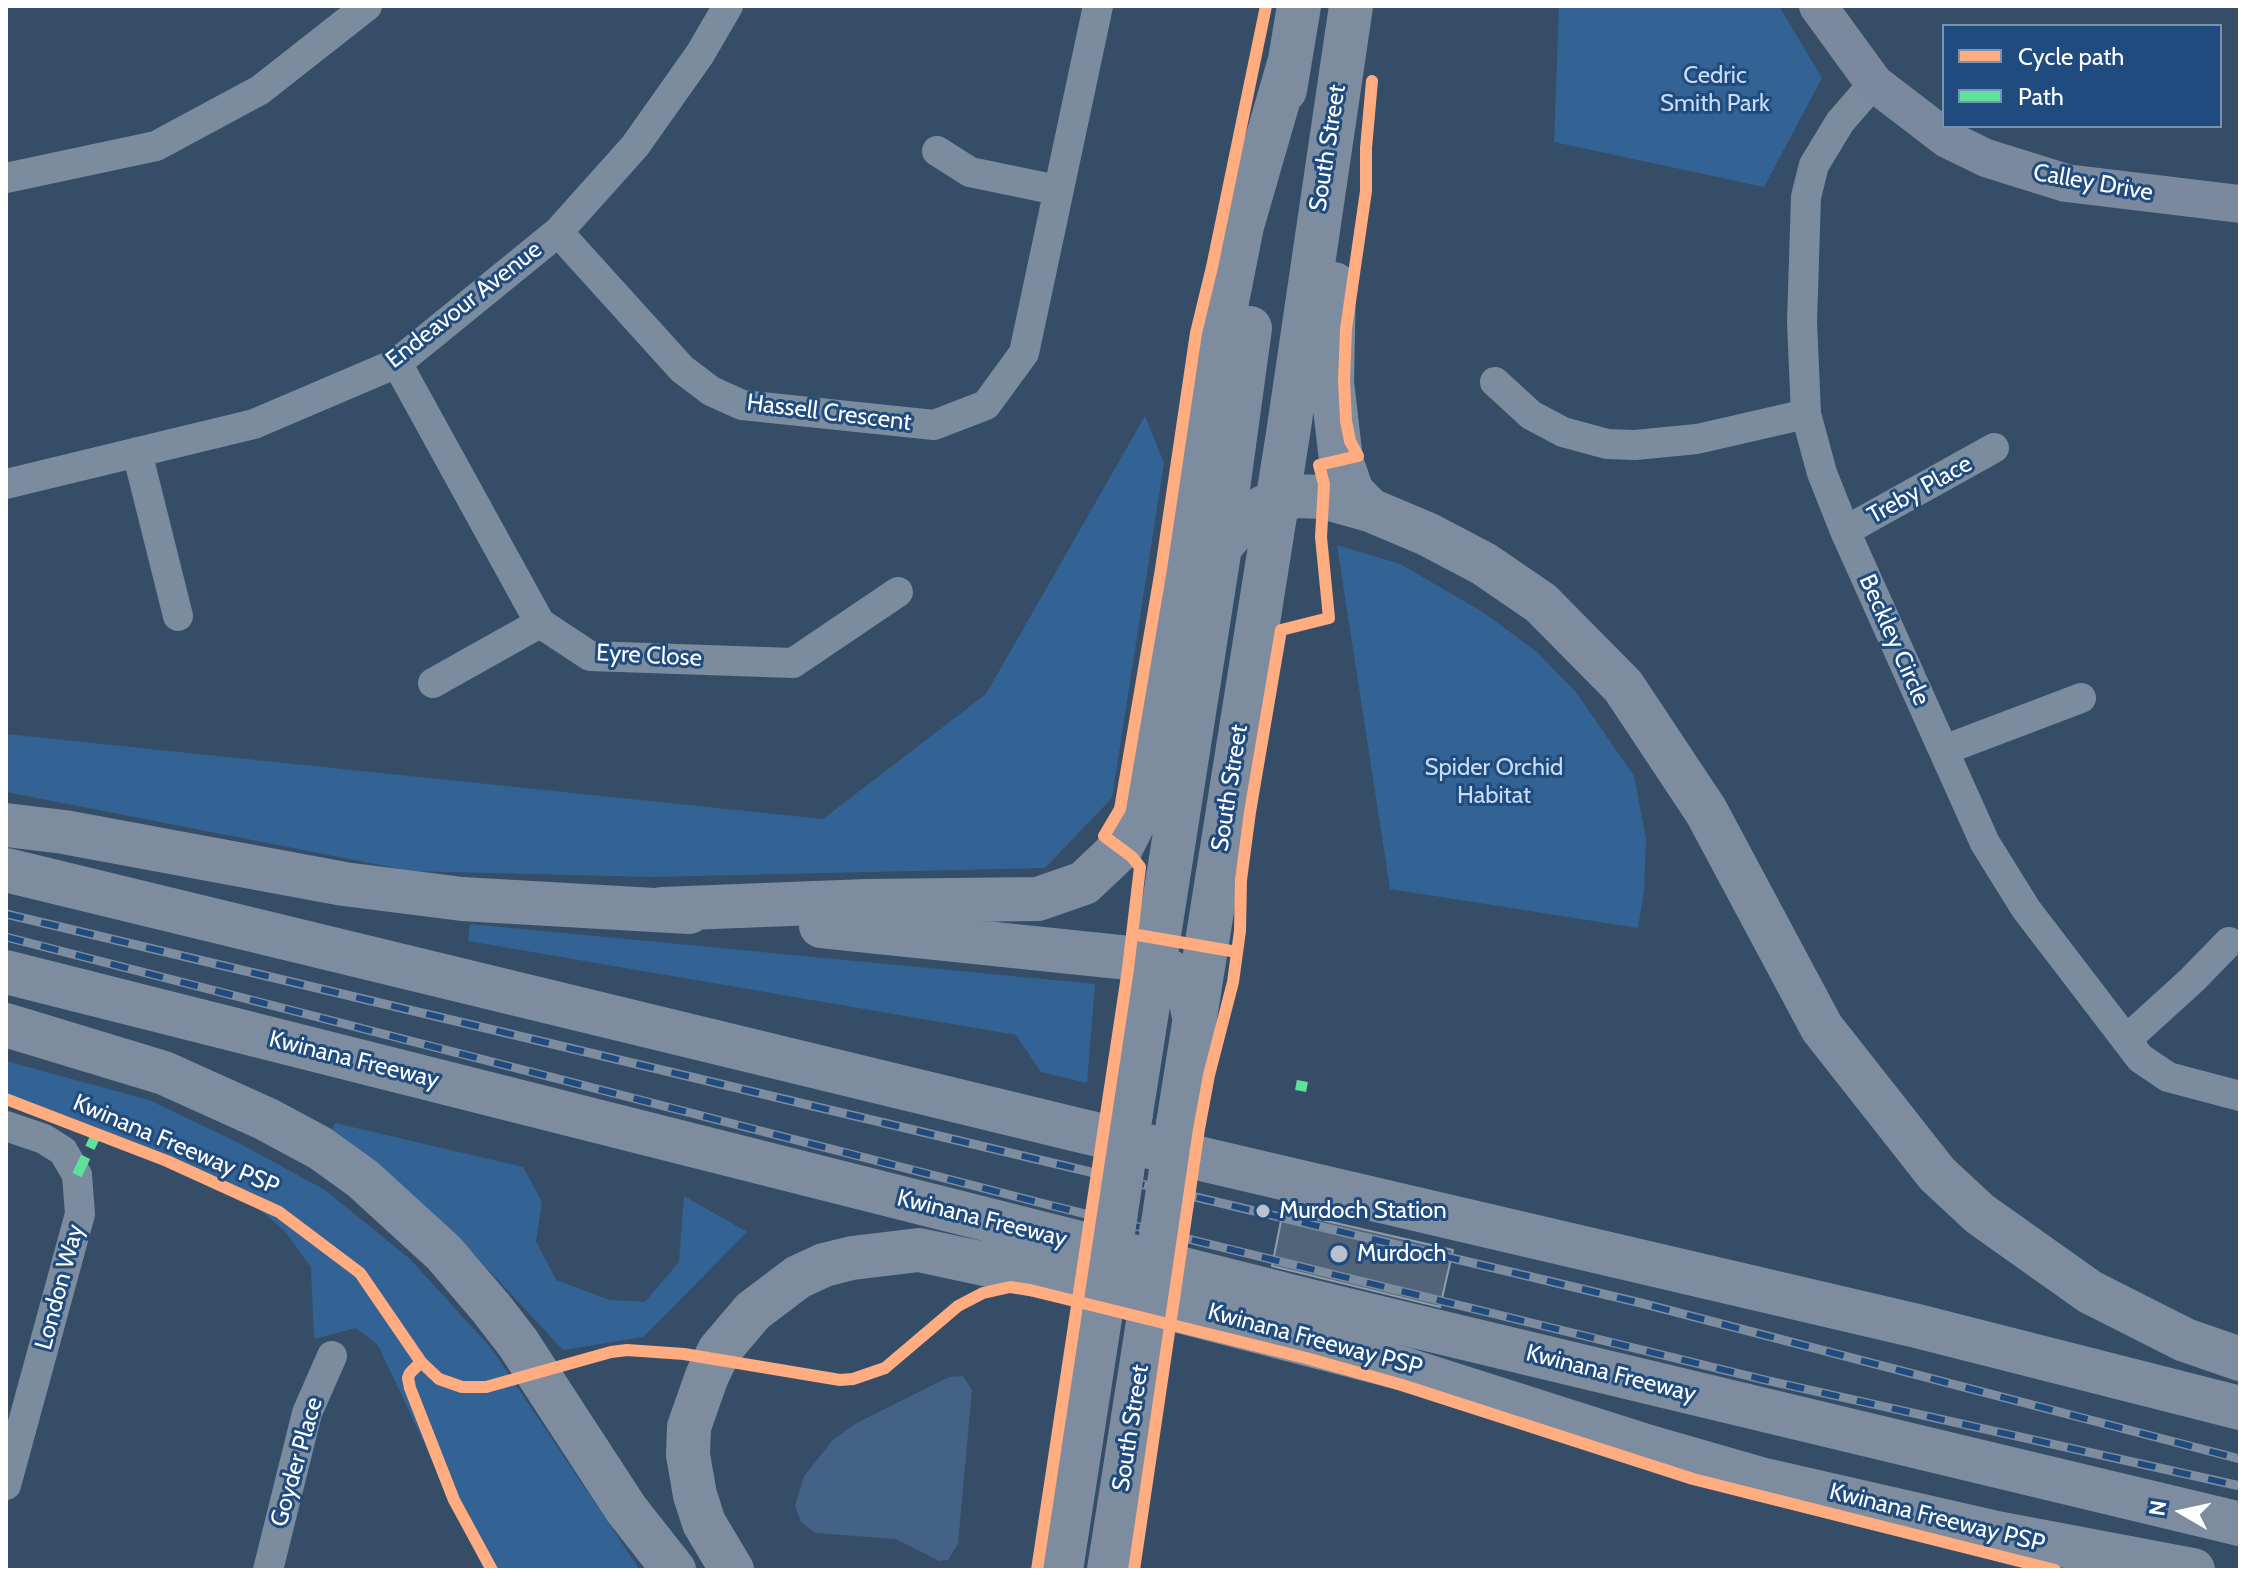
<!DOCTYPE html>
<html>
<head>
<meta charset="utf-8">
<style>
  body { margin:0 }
  #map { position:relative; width:2246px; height:1576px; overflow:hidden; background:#364d68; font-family:Cabin,sans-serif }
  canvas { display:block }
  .frame { position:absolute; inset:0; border:8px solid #fff; pointer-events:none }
  .legend { position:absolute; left:1942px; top:24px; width:280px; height:104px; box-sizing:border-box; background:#204b7e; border:2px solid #7993b2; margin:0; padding:10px 14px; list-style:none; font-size:24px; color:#fff }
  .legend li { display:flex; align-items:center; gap:16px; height:40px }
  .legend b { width:40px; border:2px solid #7993b2 }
  .north { position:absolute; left:2142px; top:1472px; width:80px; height:80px; -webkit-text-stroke:6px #204b7e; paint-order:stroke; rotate:279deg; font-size:22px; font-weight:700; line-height:32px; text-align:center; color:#fff }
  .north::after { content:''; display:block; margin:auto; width:28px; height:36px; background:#fff; clip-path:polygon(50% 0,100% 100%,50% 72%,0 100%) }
</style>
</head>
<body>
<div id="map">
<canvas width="2246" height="1576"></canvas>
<div class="frame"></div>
<ul class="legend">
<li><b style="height:10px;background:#ffac80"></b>Cycle path</li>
<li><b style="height:10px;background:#60e19b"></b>Path</li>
</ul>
<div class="north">N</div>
</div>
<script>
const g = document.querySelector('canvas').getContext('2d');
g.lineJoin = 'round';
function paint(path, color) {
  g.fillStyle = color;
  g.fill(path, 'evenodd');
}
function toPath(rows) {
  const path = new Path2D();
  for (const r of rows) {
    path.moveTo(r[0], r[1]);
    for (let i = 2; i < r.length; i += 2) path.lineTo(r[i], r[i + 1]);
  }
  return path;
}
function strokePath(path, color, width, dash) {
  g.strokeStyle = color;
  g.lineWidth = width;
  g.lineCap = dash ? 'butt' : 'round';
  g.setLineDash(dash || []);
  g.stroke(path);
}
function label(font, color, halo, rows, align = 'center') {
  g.font = font + ' Cabin,sans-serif';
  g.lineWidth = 6;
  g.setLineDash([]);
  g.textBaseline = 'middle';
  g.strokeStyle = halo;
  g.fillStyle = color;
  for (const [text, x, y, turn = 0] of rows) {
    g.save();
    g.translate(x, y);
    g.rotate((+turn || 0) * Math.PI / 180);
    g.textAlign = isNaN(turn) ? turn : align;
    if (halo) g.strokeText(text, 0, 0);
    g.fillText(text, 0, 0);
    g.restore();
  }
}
paint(toPath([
  [1559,6,1779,6,1822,78,1764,187,1554,142],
  [1145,416,1164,463,1112,798,1045,868,652,877,411,871,6,792,6,734,823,819,986,694],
  [1337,545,1400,564,1481,611,1536,651,1576,692,1634,776,1646,839,1644,891,1638,928,1390,889],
  [470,924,1095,984,1087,1083,1041,1072,1016,1035,468,941],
  [6,1061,149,1100,237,1142,325,1190,410,1259,491,1348,640,1570,484,1570,378,1345,356,1328,314,1339,311,1268,285,1231,224,1180,153,1151,6,1102],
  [335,1123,523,1167,542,1202,536,1241,556,1280,610,1300,645,1302,679,1262,684,1196,747,1232,643,1337,563,1350,459,1238,328,1139]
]), '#336295');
paint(toPath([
  [963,1376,972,1390,958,1544,948,1560,939,1561,896,1539,815,1533,801,1522,795,1506,804,1476,833,1440,855,1424,949,1377]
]), '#436286');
const building = toPath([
  [1283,1211,1453,1250,1440,1307,1272,1266,1283,1211]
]);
paint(building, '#52647a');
strokePath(building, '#8f9dad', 2);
strokePath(toPath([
  [1874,83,1840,122,1814,165,1806,197,1802,322,1806,414,1822,473,1845,531,1985,843,2026,909,2140,1058,2168,1077,2240,1096],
  [937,151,970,172,1057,190],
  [6,178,156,146,260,90,367,6],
  [558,232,682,369,711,391,742,405,934,425,986,405,1024,353,1098,6],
  [397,363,540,623,590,656,793,663,898,592],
  [1495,382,1531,415,1563,432,1607,444,1635,445,1697,439,1806,414],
  [137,452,178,616],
  [6,484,254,424,397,363,558,232,635,146,700,54,728,6],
  [1845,531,1994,448],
  [433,683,540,623],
  [1944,750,2081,698],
  [2126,1040,2192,980,2229,942],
  [6,1126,44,1139,63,1151,77,1175,80,1214,6,1485],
  [268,1570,307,1413,332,1356]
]), '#7b8c9f', 30);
strokePath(toPath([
  [1818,6,1874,83,1947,139,1986,158,2066,183,2240,204]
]), '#7a899e', 38);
strokePath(toPath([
  [1285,90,1299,6],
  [1334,284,1332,382,1341,460,1352,492,1370,510],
  [1220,547,1240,523,1264,507,1296,496,1323,497,1370,510,1427,534,1484,564,1541,603,1623,686,1706,811,1822,1028,1937,1174,1980,1214,2090,1292,2185,1340,2240,1359],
  [6,825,64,832,344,884,462,899,689,912],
  [6,870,1082,1131,1917,1326,2240,1408],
  [662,909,867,901,1038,899,1084,883,1121,848,1140,810,1178,608,1210,387,1242,226,1290,60],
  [821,926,1129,958,1155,963,1182,979,1189,993,1194,1016],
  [6,972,1314,1302,2240,1524],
  [6,1025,164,1073,266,1119,320,1148,363,1179,444,1253,491,1308,518,1343,626,1509,674,1570],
  [1131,1113,1220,547,1250,328],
  [1178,1124,1288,434,1351,6],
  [732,1570,704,1523,695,1495,688,1455,689,1427,707,1376,719,1351,753,1311,798,1277,824,1265,852,1258,919,1250,1059,1280,1404,1369,1649,1447,1760,1479,1992,1532,2193,1570],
  [1061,1570,1100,1318],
  [1109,1570,1147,1329]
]), '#7d8d9f', 44);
const rail = toPath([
  [6,914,1641,1303,2240,1459],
  [6,937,1049,1205,1765,1380,2240,1486]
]);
strokePath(rail, '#7d8d9f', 9);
strokePath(rail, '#204b7e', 6, [18]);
strokePath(toPath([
  [1100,1318,1131,1113],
  [1147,1329,1178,1124]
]), '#7d8d9f', 44);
strokePath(toPath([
  [1296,1085,1307,1087],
  [77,1175,97,1133]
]), '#60e19b', 10, [20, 10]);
strokePath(toPath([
  [1132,934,1237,952],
  [6,1099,167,1161,279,1212,360,1273,421,1362,439,1379,462,1387,486,1387,611,1352,627,1350,684,1354,840,1380,853,1379,885,1368,958,1306,983,1293,1010,1287,1030,1290,1306,1358,1402,1385,1693,1479,2055,1570],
  [421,1362,410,1373,408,1378,410,1388,454,1500,492,1570],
  [1037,1570,1128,969,1140,867,1132,857,1104,836,1120,809,1161,569,1196,333,1212,267,1266,6],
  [1134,1570,1199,1129,1209,1075,1233,982,1240,931,1241,880,1250,812,1281,630,1329,618,1321,537,1324,484,1319,465,1358,456,1350,441,1346,421,1344,380,1346,329,1366,191,1366,148,1372,81]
]), '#ffac80', 12);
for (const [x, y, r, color] of [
  [1263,1211,8,"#b9c1ca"],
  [1339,1254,10,"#b9c1ca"]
]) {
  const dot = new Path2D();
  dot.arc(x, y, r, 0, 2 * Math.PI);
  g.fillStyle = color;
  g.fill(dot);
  strokePath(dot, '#204b7e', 3);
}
label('24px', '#c8ddf5', '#204b7e', [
  ["Cedric",1715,76],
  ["Smith Park",1715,104],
  ["Spider Orchid",1494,768],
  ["Habitat",1494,796]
]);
label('24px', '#fff', '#204b7e', [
  ["South Street",1328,148,-81],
  ["Calley Drive",2093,183,10],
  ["Endeavour Avenue",464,305,-38],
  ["Hassell Crescent",829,413,7],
  ["Treby Place",1920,490,-29],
  ["Beckley Circle",1894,640,66],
  ["Eyre Close",649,656,3],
  ["South Street",1230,788,-81],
  ["Kwinana Freeway",354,1060,14],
  ["Kwinana Freeway PSP",176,1145,23],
  ["Kwinana Freeway",982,1219,14],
  ["London Way",60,1287,-75],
  ["Kwinana Freeway PSP",1315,1340,15],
  ["Kwinana Freeway",1611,1374,14],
  ["South Street",1131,1428,-81],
  ["Goyder Place",297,1462,-74],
  ["Kwinana Freeway PSP",1937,1518,14]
]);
label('24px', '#fff', '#204b7e', [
  ["Murdoch Station",1279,1211],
  ["Murdoch",1357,1254]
], 'left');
</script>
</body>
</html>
